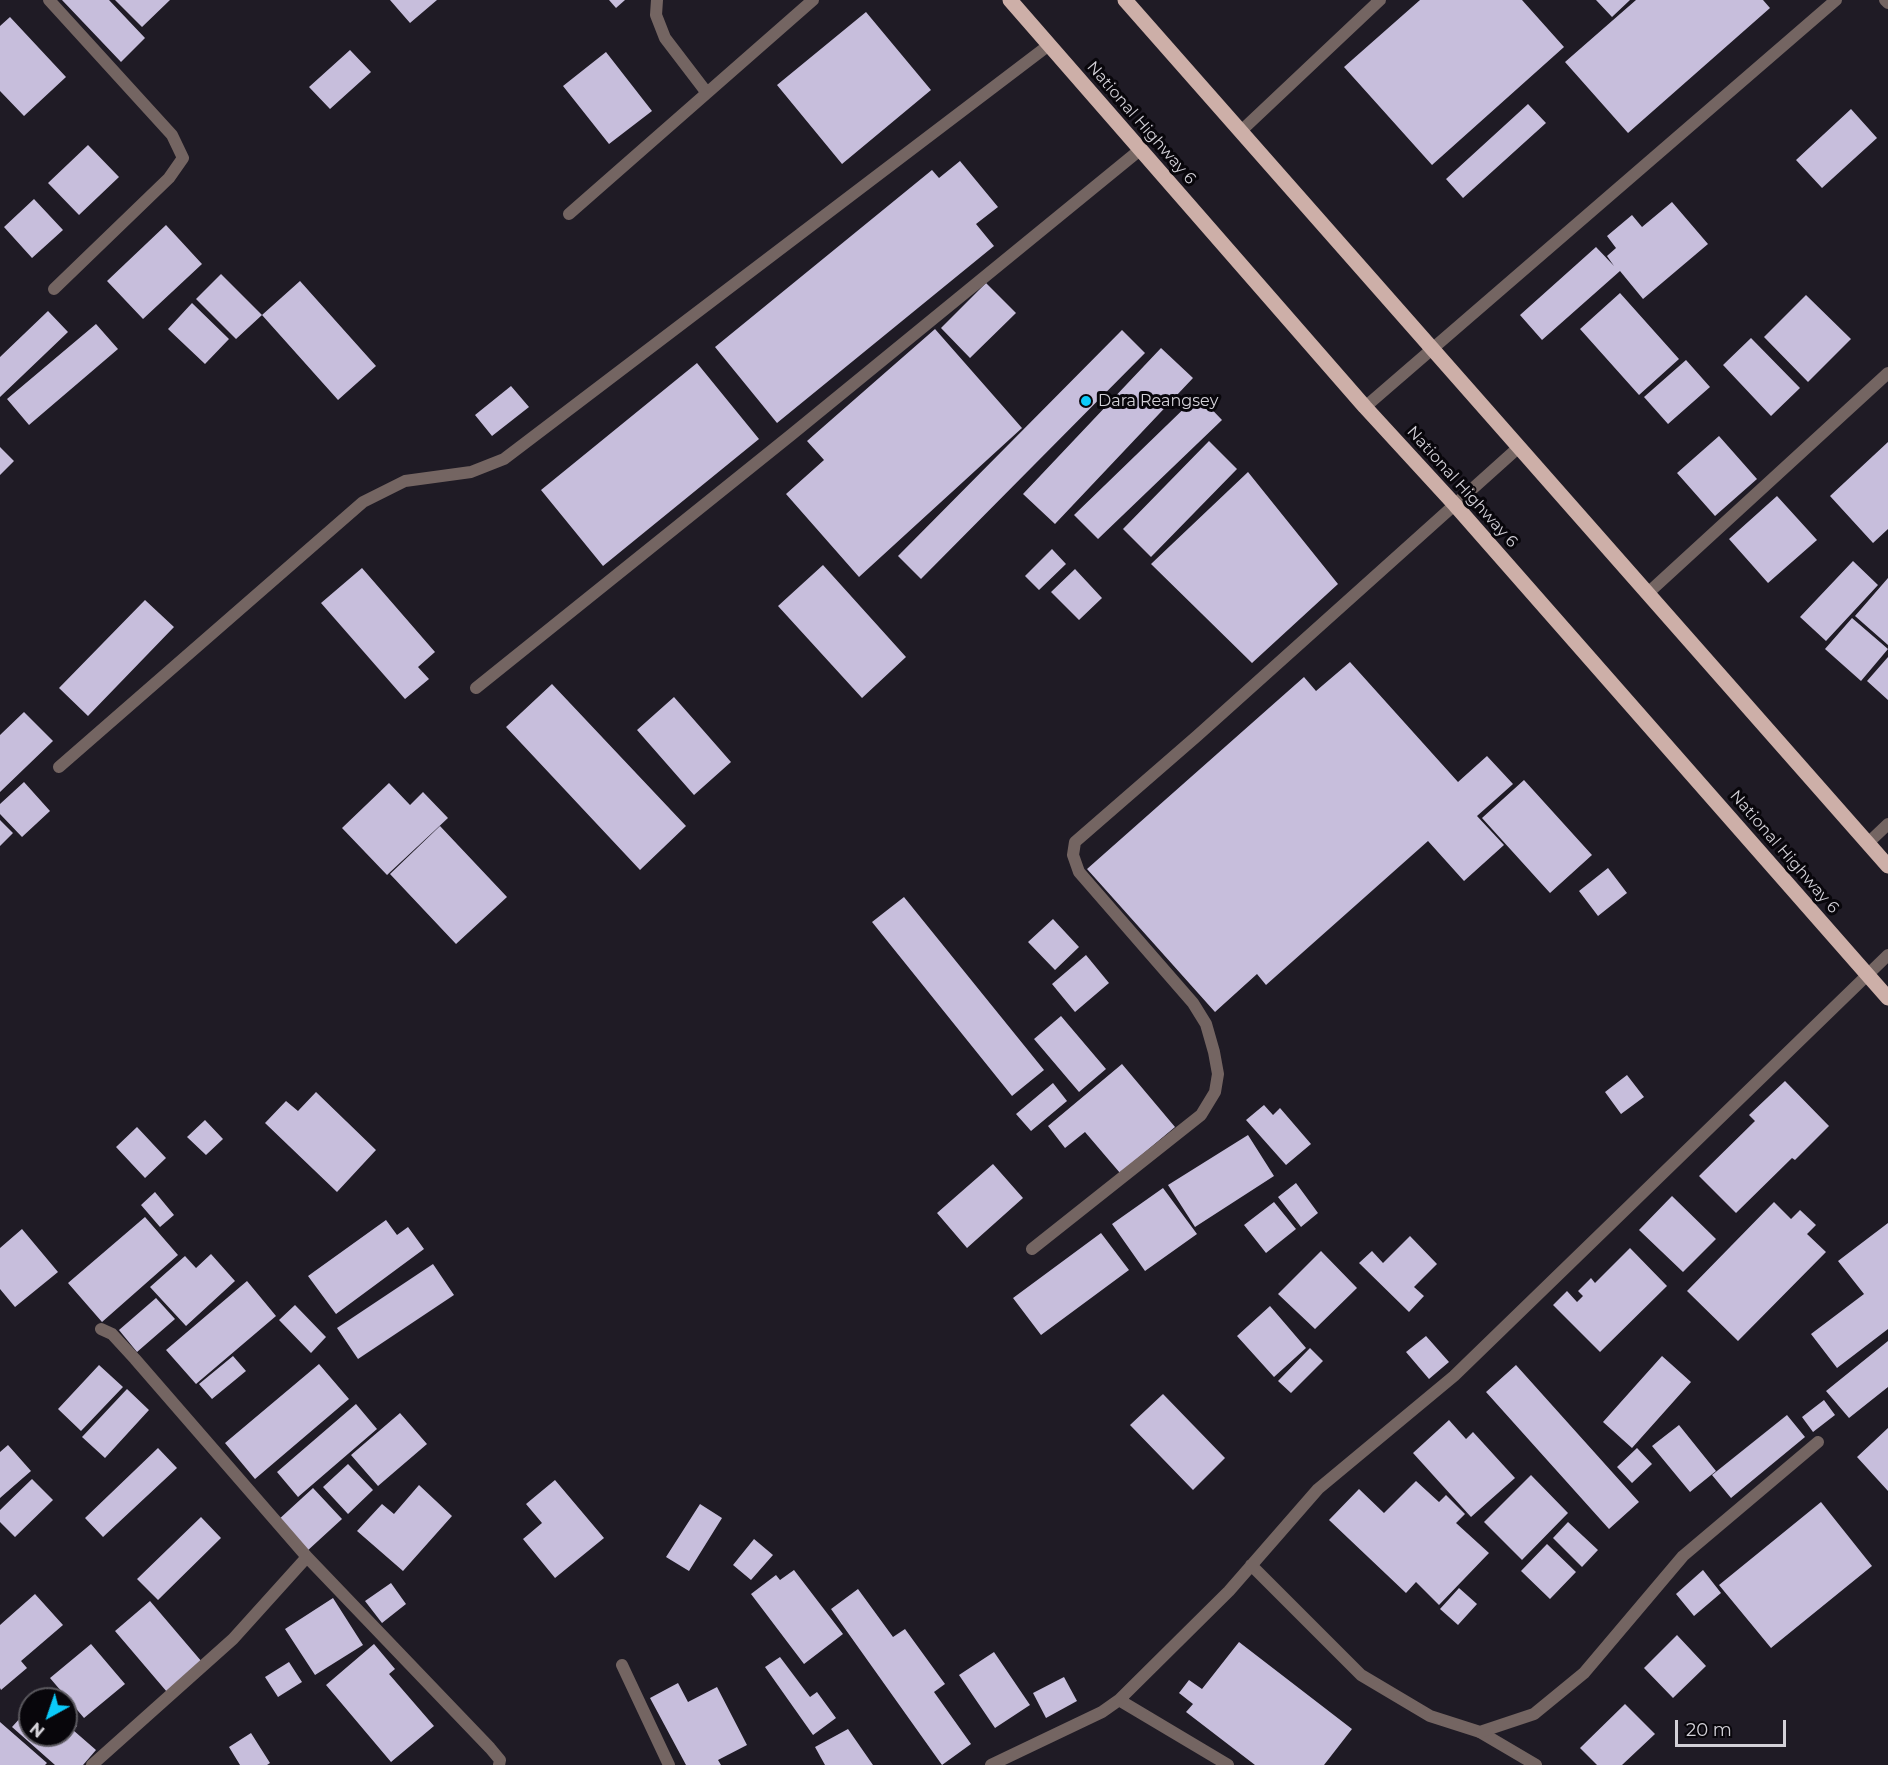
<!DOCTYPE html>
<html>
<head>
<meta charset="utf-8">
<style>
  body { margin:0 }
  #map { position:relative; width:1888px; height:1765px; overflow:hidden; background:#1f1b25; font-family:Montserrat,sans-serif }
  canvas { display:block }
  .north { position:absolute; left:18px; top:1687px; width:60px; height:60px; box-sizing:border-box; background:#08060b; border:2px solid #59575d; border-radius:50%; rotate:220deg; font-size:16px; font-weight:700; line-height:24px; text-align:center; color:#d3d1d8 }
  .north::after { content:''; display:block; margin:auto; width:21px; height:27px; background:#0bcafa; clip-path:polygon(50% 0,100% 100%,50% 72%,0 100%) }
  .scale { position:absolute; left:1675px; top:1720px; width:111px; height:27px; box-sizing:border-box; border:3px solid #d3d1d8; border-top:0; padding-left:8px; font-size:18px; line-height:21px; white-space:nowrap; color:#d3d1d8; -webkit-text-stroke:4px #08060b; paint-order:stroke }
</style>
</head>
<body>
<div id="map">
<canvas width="1888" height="1765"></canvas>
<div class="north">N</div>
<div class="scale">20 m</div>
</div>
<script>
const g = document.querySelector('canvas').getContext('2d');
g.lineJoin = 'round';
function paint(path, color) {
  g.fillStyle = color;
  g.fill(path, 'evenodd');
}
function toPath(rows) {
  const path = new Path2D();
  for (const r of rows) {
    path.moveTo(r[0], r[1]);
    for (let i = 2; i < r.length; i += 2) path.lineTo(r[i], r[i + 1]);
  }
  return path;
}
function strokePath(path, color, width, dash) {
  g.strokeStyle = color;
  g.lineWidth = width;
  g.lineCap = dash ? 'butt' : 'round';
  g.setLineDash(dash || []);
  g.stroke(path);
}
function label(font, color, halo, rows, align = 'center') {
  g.font = font + ' Montserrat,sans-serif';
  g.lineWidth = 6;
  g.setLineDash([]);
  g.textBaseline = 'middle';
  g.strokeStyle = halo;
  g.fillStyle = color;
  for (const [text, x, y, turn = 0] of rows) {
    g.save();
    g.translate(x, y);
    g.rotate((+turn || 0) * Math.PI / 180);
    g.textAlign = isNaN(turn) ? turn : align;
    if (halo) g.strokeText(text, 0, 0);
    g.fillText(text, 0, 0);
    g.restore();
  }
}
paint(toPath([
  [62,0,109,0,145,38,121,62],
  [115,0,170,0,142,27],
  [390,0,437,0,410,23],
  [609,0,625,0,616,8],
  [1420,0,1522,0,1564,47,1432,165,1344,67],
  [1596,0,1630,0,1612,17],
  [1636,0,1763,0,1770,8,1628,133,1565,62],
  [866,12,931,90,842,164,777,85],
  [10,17,66,77,24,116,0,91,0,26],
  [350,50,371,72,330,109,309,87],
  [606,52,652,111,609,144,563,86],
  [1528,104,1546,123,1463,198,1446,179],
  [1851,109,1877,138,1822,188,1796,160],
  [88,145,119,177,79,215,48,183],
  [960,161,998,207,976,224,994,246,777,423,715,347,932,170,939,178],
  [34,199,63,230,32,258,4,227],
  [1672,202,1708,244,1643,299,1620,271,1542,340,1520,315,1596,247,1614,266,1607,256,1616,248,1607,236,1632,215,1642,227],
  [166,225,202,264,143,319,107,281],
  [221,274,262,315,236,339,196,299],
  [300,281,376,366,338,400,262,315],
  [986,283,1016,313,970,358,941,328],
  [1620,293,1679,359,1639,395,1580,329],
  [1806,295,1851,339,1808,382,1764,337],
  [192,303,229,339,205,364,168,329],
  [48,311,68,332,0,397,0,357],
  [96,324,118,349,29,425,7,399],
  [935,329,1022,428,859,577,786,494,824,460,807,441],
  [1122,330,1145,353,921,579,898,556],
  [1751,338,1800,388,1771,416,1723,365],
  [1161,348,1193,378,1055,524,1023,494],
  [1686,360,1710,387,1668,424,1644,397],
  [697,363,759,439,603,566,541,490],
  [511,386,529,407,492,436,475,415],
  [1198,395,1222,420,1098,539,1074,515],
  [1719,436,1757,479,1715,516,1677,473],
  [1209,441,1237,469,1151,557,1123,529],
  [1888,442,1888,529,1873,543,1830,496],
  [0,447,14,461,0,475],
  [1248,472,1338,584,1252,663,1151,564],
  [1777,496,1817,540,1768,583,1729,539],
  [1052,549,1066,564,1039,590,1025,576],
  [1853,561,1878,585,1826,641,1800,617],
  [823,565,906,657,862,698,778,606],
  [362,568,435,652,418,667,429,679,405,699,321,603],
  [1075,569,1102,598,1079,620,1051,592],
  [1888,578,1888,645,1855,616],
  [145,600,174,627,88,716,59,688],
  [1852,618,1888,649,1861,681,1825,649],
  [1888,657,1888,700,1867,681],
  [1350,662,1458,782,1487,756,1513,784,1477,816,1504,845,1464,881,1428,841,1266,985,1257,974,1215,1012,1087,869,1304,677,1316,691],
  [552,684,686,826,640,870,506,727],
  [674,697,731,762,694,795,637,730],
  [24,712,53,741,0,792,0,735],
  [1524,780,1592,855,1550,893,1482,818],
  [24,782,50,811,22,837,0,814,0,804],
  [389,783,410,805,423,792,448,818,387,875,342,828],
  [0,820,13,833,0,846],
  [440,826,507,897,456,944,390,874],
  [1608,868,1627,893,1598,916,1579,891],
  [904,897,1044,1070,1012,1096,872,922],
  [1053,919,1079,947,1055,970,1028,942],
  [1086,955,1109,983,1075,1012,1052,984],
  [1061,1016,1106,1069,1079,1092,1034,1039],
  [1122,1064,1175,1127,1120,1173,1085,1132,1065,1148,1048,1126],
  [1627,1075,1644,1097,1621,1114,1605,1092],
  [1785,1081,1829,1126,1795,1160,1792,1158,1736,1213,1699,1176,1755,1121,1749,1115],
  [1053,1083,1067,1101,1031,1131,1016,1114],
  [316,1092,376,1150,337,1192,265,1123,286,1101,298,1111],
  [1264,1105,1273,1115,1280,1108,1311,1144,1286,1165,1246,1120],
  [205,1120,223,1139,206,1155,187,1137],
  [137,1127,166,1158,145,1178,116,1147],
  [1248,1135,1274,1176,1195,1227,1168,1185],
  [993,1164,1023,1198,967,1248,937,1213],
  [1296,1183,1318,1213,1301,1227,1278,1197],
  [1163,1188,1197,1234,1145,1271,1112,1224],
  [155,1192,174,1215,160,1227,141,1205],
  [1672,1196,1716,1239,1683,1272,1639,1230],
  [1274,1202,1296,1229,1266,1253,1244,1225],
  [1774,1202,1791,1219,1800,1210,1816,1225,1807,1234,1826,1252,1738,1341,1687,1291],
  [145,1217,178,1255,102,1322,68,1283],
  [386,1220,397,1235,408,1227,424,1249,336,1314,308,1276],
  [1888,1223,1888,1329,1837,1368,1811,1334,1864,1294,1838,1261],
  [22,1229,58,1272,15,1307,0,1289,0,1248],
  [1101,1233,1129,1270,1041,1335,1013,1298],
  [1410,1236,1437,1264,1414,1287,1424,1296,1409,1312,1359,1263,1372,1251,1383,1263],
  [1630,1248,1667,1286,1600,1352,1553,1305,1567,1291,1577,1302,1583,1296,1578,1291,1591,1278,1595,1283],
  [1321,1251,1357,1288,1315,1329,1278,1294],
  [211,1254,235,1281,186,1326,150,1287,185,1256,196,1268],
  [433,1264,454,1295,358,1359,337,1328],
  [247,1281,276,1316,196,1384,166,1350],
  [156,1298,175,1319,137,1352,119,1330],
  [295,1305,326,1337,311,1353,279,1320],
  [1270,1306,1306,1348,1274,1377,1237,1336],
  [1426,1336,1449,1362,1429,1379,1406,1352],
  [1888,1341,1888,1387,1849,1418,1826,1391],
  [1310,1348,1323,1361,1291,1393,1278,1381],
  [233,1356,246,1371,212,1399,199,1384],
  [1662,1356,1691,1382,1632,1448,1603,1422],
  [319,1364,349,1399,255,1479,225,1443],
  [99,1365,123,1387,81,1431,58,1409],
  [1516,1365,1639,1502,1609,1529,1486,1392],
  [127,1389,149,1410,105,1458,82,1437],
  [1163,1394,1225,1458,1193,1490,1130,1425],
  [1824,1400,1835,1415,1813,1432,1802,1417],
  [356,1404,377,1429,298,1497,277,1472],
  [400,1413,427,1444,378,1486,351,1455],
  [1787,1415,1805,1437,1731,1498,1712,1475],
  [1449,1420,1466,1439,1473,1432,1515,1478,1471,1517,1413,1453],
  [1679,1425,1716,1471,1690,1492,1652,1446],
  [1888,1428,1888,1491,1857,1457],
  [8,1445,31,1471,0,1498,0,1452],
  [158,1448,177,1468,103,1537,85,1518],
  [1637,1448,1652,1464,1632,1483,1617,1467],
  [348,1464,373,1490,348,1514,323,1487],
  [1531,1475,1568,1513,1522,1560,1484,1522],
  [32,1479,53,1500,15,1537,0,1522,0,1510],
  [555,1480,604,1538,555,1578,523,1539,542,1523,526,1504],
  [1416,1481,1439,1502,1446,1495,1465,1514,1456,1523,1489,1553,1439,1605,1416,1582,1406,1593,1329,1520,1359,1489,1384,1513],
  [419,1485,452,1516,403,1571,357,1531,382,1504,394,1514],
  [313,1488,342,1519,306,1552,277,1521],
  [1821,1502,1872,1566,1771,1648,1719,1585],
  [700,1504,722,1518,689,1571,666,1557],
  [201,1517,221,1538,158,1600,137,1579],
  [1568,1522,1598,1550,1582,1567,1553,1538],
  [754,1539,773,1555,751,1580,733,1565],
  [1547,1544,1576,1572,1550,1599,1521,1571],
  [794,1570,843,1634,804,1664,751,1594,776,1575,780,1580],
  [1703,1570,1721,1593,1694,1616,1676,1594],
  [391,1583,406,1604,382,1623,365,1601],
  [1459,1588,1477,1604,1458,1625,1440,1609],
  [858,1589,893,1637,905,1629,945,1684,934,1692,971,1744,942,1765,831,1609],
  [35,1594,63,1625,21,1661,27,1668,1,1690,0,1688,0,1625],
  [333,1598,363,1645,315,1675,285,1629],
  [150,1601,202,1662,167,1692,115,1631],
  [1677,1635,1706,1666,1673,1698,1644,1668],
  [1239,1642,1352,1729,1324,1765,1255,1765,1186,1712,1193,1704,1179,1693,1189,1680,1202,1689],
  [91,1644,125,1684,84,1718,50,1678],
  [374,1644,395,1669,389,1674,434,1726,391,1762,326,1685],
  [994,1652,1030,1705,995,1728,959,1675],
  [780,1657,810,1697,817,1692,836,1718,813,1735,765,1667],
  [289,1662,302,1682,278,1697,265,1677],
  [1064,1677,1077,1701,1046,1718,1033,1693],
  [678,1683,688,1702,717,1687,747,1745,718,1760,721,1765,686,1765,650,1698],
  [1625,1704,1655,1734,1622,1765,1597,1765,1580,1748],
  [30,1707,30,1735,66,1735,66,1716,77,1726,73,1730,96,1750,83,1765,55,1765,12,1727],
  [0,1722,47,1763,45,1765,0,1765],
  [848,1729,873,1765,825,1765,815,1747],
  [251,1733,270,1763,267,1765,240,1765,229,1747]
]), '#c7bedc');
strokePath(toPath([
  [657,0,656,15,665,38,707,93],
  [569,214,813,0],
  [59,767,363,502,405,481,471,472,504,459,1049,45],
  [1032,1249,1201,1115,1215,1092,1218,1074,1214,1052,1206,1024,1193,1003,1079,872,1073,855,1075,842,1197,736,1519,447],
  [622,1665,669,1765],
  [1480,1732,1536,1765]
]), '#746562', 12);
strokePath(toPath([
  [49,0,172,135,183,158,169,178,54,289],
  [1885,0,1888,3],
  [1241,131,1380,0],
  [1365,407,1836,0],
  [1648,593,1888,373],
  [476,688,791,435,1141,149],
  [1868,843,1888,824],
  [307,1557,490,1748,500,1760,499,1765],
  [1251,1565,1361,1675,1430,1716,1480,1732,1534,1714,1584,1673,1683,1556,1818,1442],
  [1119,1700,1228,1765],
  [92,1765,233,1639,307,1557,135,1359,112,1334,101,1329],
  [991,1765,1102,1712,1119,1700,1229,1591,1318,1489,1454,1376,1888,955]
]), '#746562', 12);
strokePath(toPath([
  [1010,0,1365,407,1455,505,1888,998],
  [1125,0,1888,866]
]), '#cdafa8', 15);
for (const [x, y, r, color] of [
  [1086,401,6,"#0bcafa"]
]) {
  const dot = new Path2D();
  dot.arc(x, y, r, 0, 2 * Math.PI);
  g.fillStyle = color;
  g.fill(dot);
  strokePath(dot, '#08060b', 2);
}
label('16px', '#d3d1d8', '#08060b', [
  ["National Highway 6",1141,123,49],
  ["National Highway 6",1462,487,48],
  ["National Highway 6",1784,852,49]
]);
label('16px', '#d3d1d8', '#08060b', [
  ["Dara Reangsey",1098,401]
], 'left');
</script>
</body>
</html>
